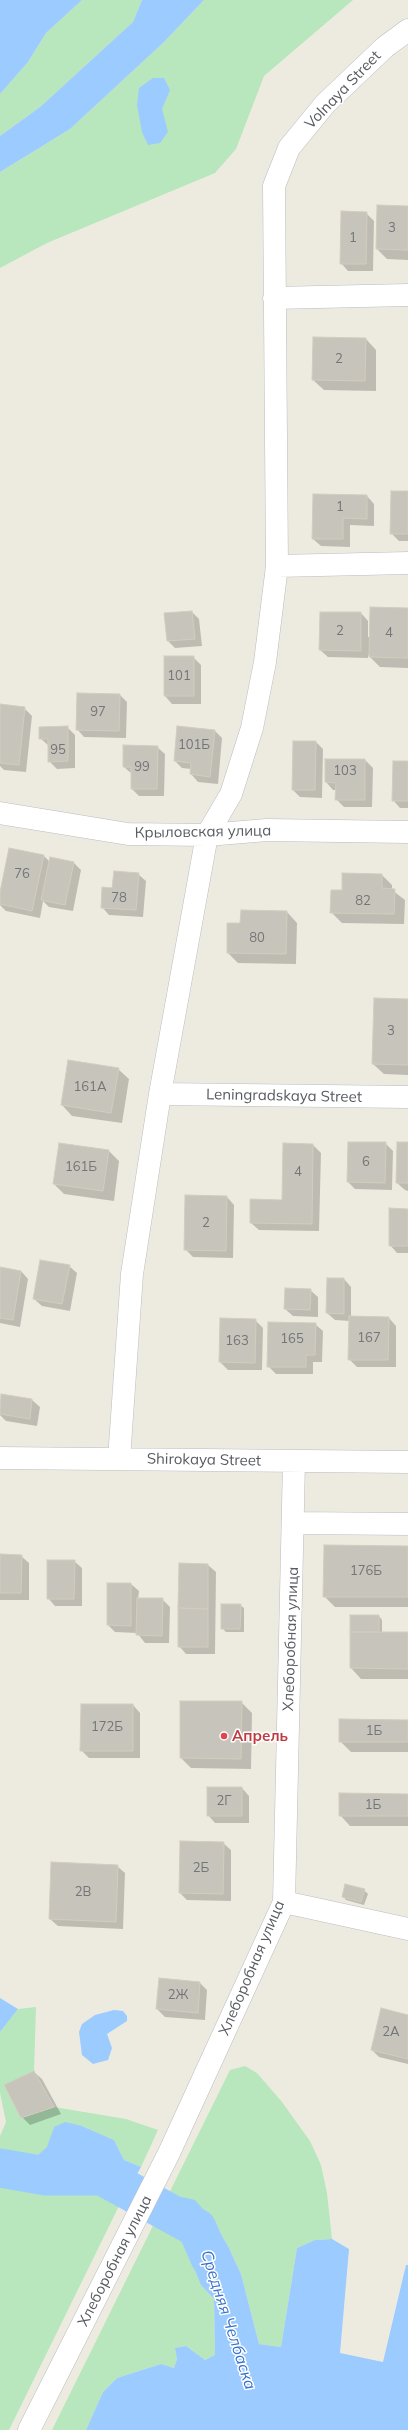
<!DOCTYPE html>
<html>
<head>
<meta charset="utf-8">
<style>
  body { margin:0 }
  canvas { display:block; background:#edebdf }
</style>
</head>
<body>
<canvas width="408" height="2430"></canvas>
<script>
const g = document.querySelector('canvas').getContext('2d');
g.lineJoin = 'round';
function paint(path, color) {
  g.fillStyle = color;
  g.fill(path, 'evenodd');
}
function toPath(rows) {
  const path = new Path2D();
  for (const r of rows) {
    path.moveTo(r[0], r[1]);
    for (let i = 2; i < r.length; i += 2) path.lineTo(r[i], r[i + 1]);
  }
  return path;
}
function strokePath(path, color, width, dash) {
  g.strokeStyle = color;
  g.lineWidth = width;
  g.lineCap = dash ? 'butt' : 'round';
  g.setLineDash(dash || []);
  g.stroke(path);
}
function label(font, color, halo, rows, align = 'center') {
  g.font = font + ' Mulish,sans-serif';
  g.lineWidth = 3;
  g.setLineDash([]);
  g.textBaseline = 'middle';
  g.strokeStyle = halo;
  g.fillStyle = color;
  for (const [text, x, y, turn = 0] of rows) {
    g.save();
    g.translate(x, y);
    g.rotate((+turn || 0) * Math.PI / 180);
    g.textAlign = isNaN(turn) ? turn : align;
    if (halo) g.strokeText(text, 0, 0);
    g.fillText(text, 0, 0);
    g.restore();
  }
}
paint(toPath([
  [82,0,142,0,133,22,40,107,0,136,0,94,28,62,46,33],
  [204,0,353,0,264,76,236,149,215,173,47,243,0,268,0,172,70,129,163,43],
  [36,2007,34,2071,4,2086,21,2118,54,2107,126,2119,158,2130,141,2167,124,2160,114,2140,82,2126,54,2127,48,2147,31,2161,12,2161,0,2154,0,2136,6,2122,0,2093,0,2032,18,2009],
  [245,2066,257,2073,282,2102,310,2141,321,2165,327,2193,332,2239,315,2240,297,2248,281,2347,259,2344,241,2274,228,2246,210,2217,201,2285,214,2299,215,2355,205,2360,186,2346,175,2348,177,2359,174,2368,161,2364,117,2378,103,2392,86,2430,52,2430,230,2070],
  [68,2184,90,2191,119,2206,9,2430,0,2430,0,2187]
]), '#b8e7bd');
paint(toPath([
  [0,0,82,0,46,33,28,62,0,94],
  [142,0,204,0,163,43,70,129,0,172,0,136,40,107,133,22],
  [153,78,164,78,170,90,162,109,168,132,160,143,148,145,142,132,137,105,139,88],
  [0,1998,18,2009,0,2032],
  [114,2010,123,2011,127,2016,127,2021,107,2034,112,2048,108,2060,93,2064,82,2055,79,2032,82,2024,95,2015],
  [65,2122,82,2126,114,2140,124,2160,141,2167,119,2206,90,2191,68,2184,0,2187,0,2154,12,2161,31,2161,47,2147,54,2127],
  [182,2197,195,2200,210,2217,228,2246,241,2274,259,2344,281,2347,297,2248,315,2240,332,2239,349,2249,340,2353,383,2362,406,2265,408,2265,408,2430,86,2430,103,2392,117,2378,161,2364,174,2368,177,2359,175,2348,186,2346,205,2360,215,2355,214,2299,201,2285,183,2240,178,2205]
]), '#9ccbff');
paint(toPath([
  [408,207,408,260,387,259,377,249],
  [366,213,374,221,373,271,348,271,341,263],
  [366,339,376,350,376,391,324,390,313,380],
  [408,492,408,541,399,541,391,533],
  [367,496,374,504,374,526,350,525,350,547,321,546,313,539],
  [408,609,408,668,380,667,368,655,368,658,328,657,320,650,361,613,368,621,368,637,370,637],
  [192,612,199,619,202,646,175,648,168,641],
  [165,657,193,657,201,665,201,704,172,704,165,696],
  [120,695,127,702,126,738,84,737,77,729],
  [0,705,24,708,32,716,26,772,4,770,0,766],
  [67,727,75,735,75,768,57,769,49,761,49,746,40,738],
  [214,730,222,738,218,784,198,782,191,774,191,769,182,768,175,761],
  [316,742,323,749,322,798,300,797,293,790],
  [157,747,165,754,164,796,139,796,132,789,132,774,124,767],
  [326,760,365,760,373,768,372,807,344,807,336,799,337,790,333,790,326,782],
  [408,762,408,808,400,808,393,800],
  [44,856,50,862,50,858,74,863,81,870,73,911,49,907,43,901,40,918,6,911,0,905,0,897],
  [138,874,146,881,143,917,109,915,102,907,113,889],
  [382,875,392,885,392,890,405,900,404,924,342,923,331,912,343,891],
  [287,912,297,923,296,964,238,963,228,953,241,924],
  [408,1000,408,1075,384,1074,373,1064],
  [118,1069,129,1079,122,1123,72,1116,62,1105],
  [385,1143,393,1151,392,1190,355,1189,348,1182],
  [408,1143,408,1191,405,1190,397,1183],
  [284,1144,313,1145,321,1153,319,1231,259,1230,251,1223,283,1201],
  [109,1151,119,1161,114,1201,64,1194,54,1184],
  [227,1197,234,1205,233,1258,193,1257,185,1249],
  [408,1210,408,1253,397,1253,390,1245],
  [69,1266,77,1273,70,1311,42,1306,34,1299],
  [0,1268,21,1271,28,1279,20,1327,0,1323],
  [344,1279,351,1287,351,1318,389,1318,396,1326,396,1367,357,1367,349,1359,350,1321,335,1320,327,1313],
  [310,1290,318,1297,318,1317,293,1316,285,1309],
  [221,1319,255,1320,263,1328,262,1370,228,1370,220,1362],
  [315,1324,323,1331,322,1362,313,1362,313,1374,276,1374,268,1366],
  [1,1395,32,1400,40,1407,37,1426,6,1421,0,1415],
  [408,1547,408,1607,335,1607,324,1596],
  [0,1555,21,1556,29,1563,29,1600,0,1600],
  [74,1561,82,1568,82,1606,55,1606,48,1598],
  [180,1564,208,1565,216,1572,215,1654,186,1654,179,1646],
  [108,1584,131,1584,139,1591,138,1599,162,1599,170,1607,169,1643,145,1643,137,1633,115,1632,108,1625],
  [240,1605,244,1608,244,1632,226,1632,222,1628],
  [379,1616,382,1620,382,1633,408,1633,408,1679,361,1679,351,1668],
  [241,1702,252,1713,251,1769,191,1768,181,1758],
  [133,1705,140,1713,140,1758,89,1758,81,1750],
  [408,1721,408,1752,351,1752,340,1741],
  [242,1788,249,1796,249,1823,215,1823,208,1815],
  [408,1795,408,1826,350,1826,340,1815],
  [223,1843,231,1850,231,1901,187,1900,180,1893],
  [117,1866,125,1873,123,1929,58,1926,50,1919],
  [364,1890,368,1894,364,1905,346,1900,343,1896],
  [200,1983,207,1990,205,2020,165,2017,157,2009],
  [408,2016,408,2064,379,2057,372,2050],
  [34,2072,42,2079,61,2114,30,2125,22,2117]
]), '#0003');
strokePath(toPath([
  [0,2168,46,2176,102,2176,197,2228,210,2258]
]), '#9ccbff', 39);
const building = toPath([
  [377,205,408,206,408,250,376,249,377,205],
  [341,211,367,212,366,264,340,264,341,211],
  [313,337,366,338,365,381,312,380,313,337],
  [391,491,408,491,408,534,390,534,391,491],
  [313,494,367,495,367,519,343,518,343,539,312,539,313,494],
  [370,607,408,608,408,658,369,657,370,607],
  [192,611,195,639,167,641,164,613,192,611],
  [320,612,361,612,361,651,319,650,320,612],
  [164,656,194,656,194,696,164,696,164,656],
  [77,693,120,694,119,731,76,730,77,693],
  [0,704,25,707,19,765,0,763,0,704],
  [68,726,68,761,48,762,48,739,39,739,39,727,68,726],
  [177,726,215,730,210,777,190,774,191,763,174,761,177,726],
  [293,741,316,741,315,790,292,790,293,741],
  [123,745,158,746,157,789,131,789,131,767,123,767,123,745],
  [325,759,365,759,365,800,335,800,336,783,325,782,325,759],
  [393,761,408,761,408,801,392,801,393,761],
  [9,848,44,855,32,911,0,904,0,892,9,848],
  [50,857,74,862,65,905,41,900,50,857],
  [114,871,139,873,136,910,101,908,102,887,112,888,114,871],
  [342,873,382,874,382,888,395,889,394,914,330,913,331,890,342,890,342,873],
  [241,910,287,911,286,954,227,953,227,923,240,923,241,910],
  [374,998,408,999,408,1065,372,1064,374,998],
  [68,1060,119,1068,111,1113,61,1105,68,1060],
  [348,1142,386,1142,385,1183,347,1182,348,1142],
  [397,1142,408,1142,408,1183,396,1183,397,1142],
  [59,1143,109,1150,103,1191,53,1184,59,1143],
  [283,1143,313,1144,312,1224,250,1223,250,1199,282,1200,283,1143],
  [185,1195,227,1196,226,1251,184,1250,185,1195],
  [389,1208,408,1209,408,1246,389,1246,389,1208],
  [40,1260,70,1265,62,1304,33,1299,40,1260],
  [0,1267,21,1271,13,1320,0,1318,0,1267],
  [327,1278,344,1278,344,1314,326,1313,327,1278],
  [285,1288,311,1289,310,1310,284,1309,285,1288],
  [349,1316,389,1317,388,1360,348,1360,349,1316],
  [220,1318,256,1319,255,1363,219,1362,220,1318],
  [268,1322,316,1323,315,1355,306,1355,306,1367,267,1367,268,1322],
  [1,1394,32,1399,30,1419,0,1414,1,1394],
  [324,1545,408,1546,408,1597,323,1597,324,1545],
  [0,1554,22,1555,21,1593,0,1593,0,1554],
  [47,1560,75,1560,74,1599,47,1599,47,1560],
  [179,1563,208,1564,208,1609,178,1608,179,1563],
  [107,1583,131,1583,131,1626,107,1625,107,1583],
  [137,1598,163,1598,162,1636,136,1635,137,1598],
  [221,1604,241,1604,240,1629,221,1629,221,1604],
  [178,1608,208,1609,208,1647,178,1647,178,1608],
  [350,1615,379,1615,379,1632,350,1632,350,1615],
  [350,1632,408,1632,408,1669,350,1668,350,1632],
  [180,1701,242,1701,241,1759,180,1758,180,1701],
  [81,1704,133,1704,133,1751,80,1751,81,1704],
  [339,1719,408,1720,408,1742,339,1742,339,1719],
  [207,1787,242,1787,242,1816,207,1816,207,1787],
  [339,1793,408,1794,408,1816,339,1816,339,1793],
  [180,1841,224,1842,223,1894,179,1893,180,1841],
  [51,1862,118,1865,116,1922,49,1919,51,1862],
  [345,1884,365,1889,361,1902,342,1897,345,1884],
  [159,1978,200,1982,198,2013,156,2009,159,1978],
  [381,2008,408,2015,408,2059,371,2050,381,2008],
  [34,2071,54,2107,21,2118,4,2085,34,2071]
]);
paint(building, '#c7c4bc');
strokePath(building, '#d2cdbd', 1);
const minor = toPath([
  [274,298,408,295],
  [277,566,408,563],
  [0,813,128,834,207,835,267,830,408,832],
  [160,1094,408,1097],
  [0,1458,408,1462],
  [119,1459,132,1274,160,1094,207,835,231,794,252,728,265,662,277,566,274,186,289,148,325,104,385,47,408,30],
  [294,1523,408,1524],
  [284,1902,408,1929],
  [29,2430,169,2153,284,1902,294,1462]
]);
strokePath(minor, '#babcc2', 23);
strokePath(minor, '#fff', 22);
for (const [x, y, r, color] of [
  [224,1736,4,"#e0444e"]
]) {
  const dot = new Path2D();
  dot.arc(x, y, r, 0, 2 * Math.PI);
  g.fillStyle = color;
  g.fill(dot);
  strokePath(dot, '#fff', 1.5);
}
label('13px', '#747578', null, [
  ["3",392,228],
  ["1",353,238],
  ["2",339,359],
  ["1",340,507],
  ["2",340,631],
  ["4",389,633],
  ["101",179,676],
  ["97",98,712],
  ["101Б",194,745],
  ["95",58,750],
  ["99",142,767],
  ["103",345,771],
  ["76",22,874],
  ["78",119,898],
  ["82",363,901],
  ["80",257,938],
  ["3",391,1031],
  ["161А",90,1087],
  ["6",366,1162],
  ["161Б",81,1167],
  ["4",298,1172],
  ["2",206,1223],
  ["167",369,1338],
  ["165",292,1339],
  ["163",237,1341],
  ["176Б",366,1571],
  ["172Б",107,1727],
  ["1Б",374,1731],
  ["2Г",224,1801],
  ["1Б",373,1805],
  ["2Б",201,1868],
  ["2В",83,1892],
  ["2Ж",178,1995],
  ["2А",391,2032]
]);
label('15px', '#585b61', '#fff', [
  ["Volnaya Street",343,90,-46],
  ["Крыловская улица",203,832,-1],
  ["Leningradskaya Street",284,1096,1],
  ["Shirokaya Street",204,1460,1],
  ["Хлеборобная улица",291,1639,-88],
  ["Хлеборобная улица",252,1968,-67],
  ["Хлеборобная улица",115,2261,-63]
]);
label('bold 15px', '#be3a42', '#fff', [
  ["Апрель",232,1736]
], 'left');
label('italic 16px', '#3772ca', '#fff', [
  ["Средняя Челбаска",228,2320,72]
]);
</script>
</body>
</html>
